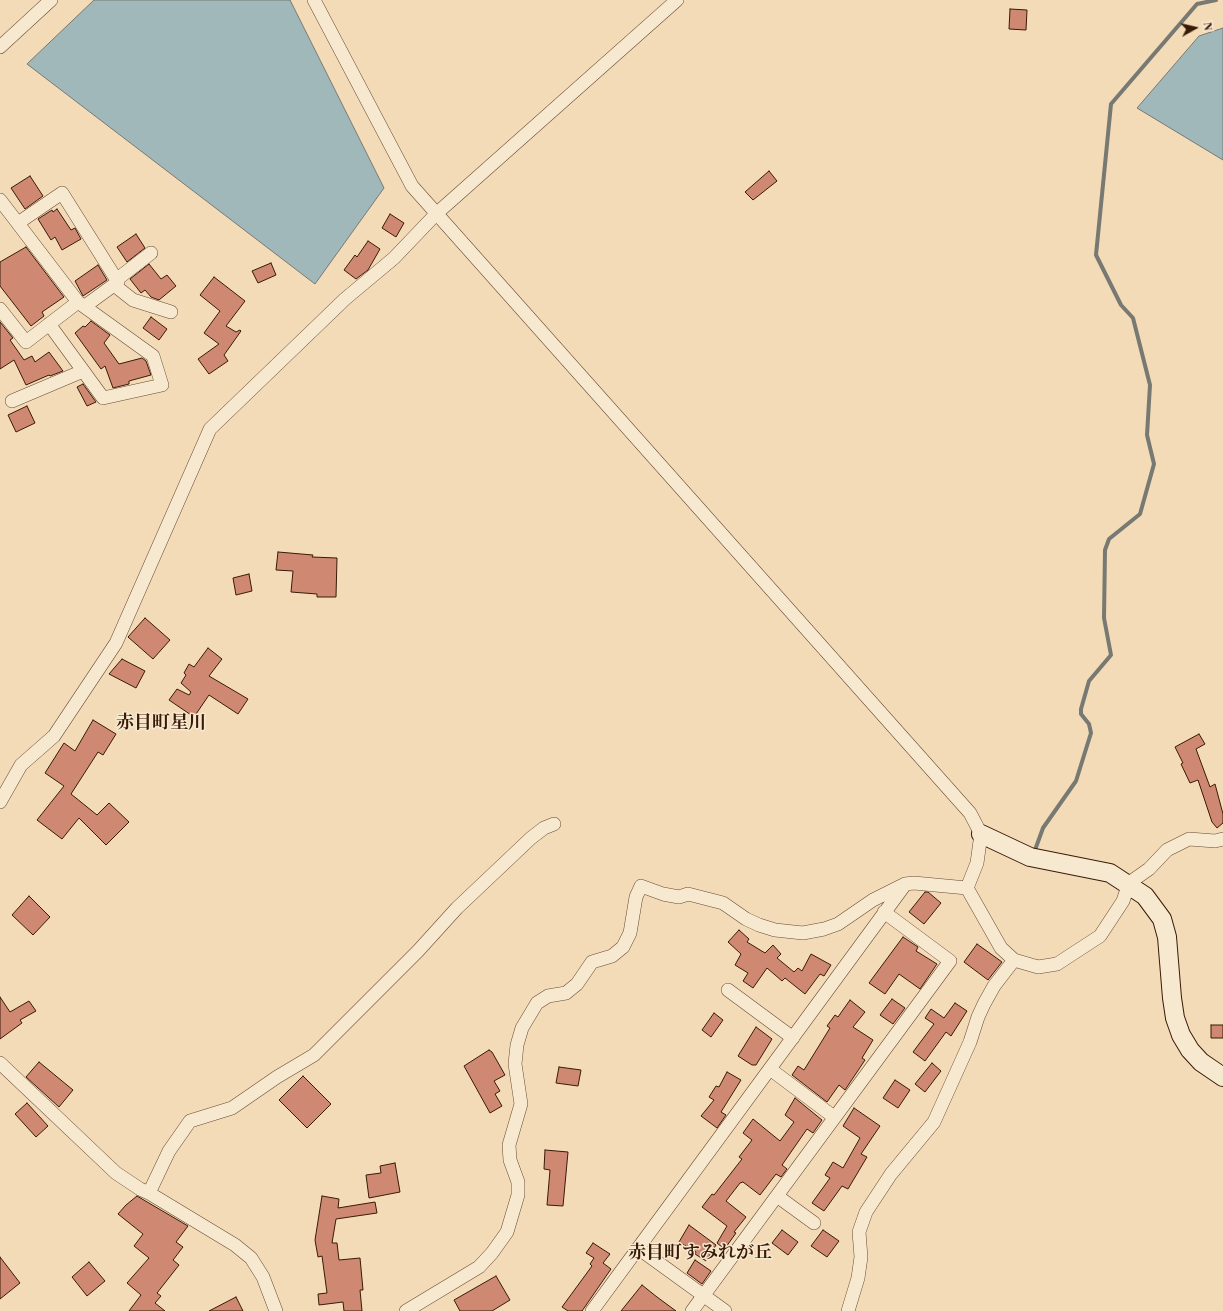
<!DOCTYPE html>
<html>
<head>
<meta charset="utf-8">
<style>
  body { margin:0 }
  #map { position:relative; width:1223px; height:1311px; overflow:hidden; background:#f3dbb7; font-family:"Libre Bodoni",serif }
  canvas { display:block }
  .north { position:absolute; left:1175px; top:8px; width:40px; height:40px; -webkit-text-stroke:3px #f7e8d0; paint-order:stroke; rotate:82deg; font-size:11px; font-weight:700; line-height:16px; text-align:center; color:#391a07 }
  .north::after { content:''; display:block; margin:auto; width:14px; height:18px; background:#391a07; clip-path:polygon(50% 0,100% 100%,50% 72%,0 100%) }
</style>
</head>
<body>
<div id="map">
<canvas width="1223" height="1311"></canvas>
<div class="north">N</div>
</div>
<script>
const g = document.querySelector('canvas').getContext('2d');
g.lineJoin = 'round';
function paint(path, color) {
  g.fillStyle = color;
  g.fill(path, 'evenodd');
}
function toPath(rows) {
  const path = new Path2D();
  for (const r of rows) {
    path.moveTo(r[0], r[1]);
    for (let i = 2; i < r.length; i += 2) path.lineTo(r[i], r[i + 1]);
  }
  return path;
}
function strokePath(path, color, width, dash) {
  g.strokeStyle = color;
  g.lineWidth = width;
  g.lineCap = dash ? 'butt' : 'round';
  g.setLineDash(dash || []);
  g.stroke(path);
}
function label(font, color, halo, rows, align = 'center') {
  g.font = font + ' "Libre Bodoni","Noto Serif JP",serif';
  g.lineWidth = 3;
  g.setLineDash([]);
  g.textBaseline = 'middle';
  g.strokeStyle = halo;
  g.fillStyle = color;
  for (const [text, x, y, turn = 0] of rows) {
    g.save();
    g.translate(x, y);
    g.rotate((+turn || 0) * Math.PI / 180);
    g.textAlign = isNaN(turn) ? turn : align;
    if (halo) g.strokeText(text, 0, 0);
    g.fillText(text, 0, 0);
    g.restore();
  }
}
const water = toPath([
  [94,0,290,0,384,188,315,284,27,64,94,0],
  [1223,28,1223,160,1137,108,1199,36,1223,28]
]);
paint(water, '#a0b8b9');
strokePath(water, '#777972', 1);
strokePath(toPath([
  [1035,850,1043,828,1076,781,1091,733,1089,724,1081,714,1081,709,1089,681,1111,655,1104,618,1105,550,1109,539,1140,514,1154,464,1147,435,1150,385,1133,318,1121,305,1096,255,1111,104,1197,4,1216,0]
]), '#777972', 4);
const building = toPath([
  [1010,9,1027,10,1026,30,1009,29,1010,9],
  [769,171,777,181,753,200,745,192,769,171],
  [30,176,43,196,25,209,11,188,30,176],
  [57,209,71,230,75,228,81,239,62,250,55,237,51,240,38,219,52,210,53,212,57,209],
  [390,214,404,223,396,237,382,228,390,214],
  [136,234,145,248,127,262,117,247,136,234],
  [368,241,380,249,368,270,356,279,344,270,355,255,357,257,368,241],
  [26,247,64,297,42,312,44,316,31,326,0,286,0,262,26,247],
  [271,263,276,275,258,283,252,271,271,263],
  [149,264,161,279,167,275,176,286,159,300,151,297,145,290,141,293,130,279,149,264],
  [98,265,107,280,83,296,75,281,98,265],
  [214,277,245,301,226,326,236,332,240,330,241,331,224,355,228,361,209,374,198,359,219,344,204,333,220,311,200,295,214,277],
  [151,317,167,329,159,340,143,328,151,317],
  [91,321,110,335,104,343,119,364,142,358,146,361,151,375,129,381,129,384,113,388,105,366,101,369,75,333,83,326,85,327,91,321],
  [0,322,13,338,10,340,24,360,32,356,35,362,49,352,63,371,50,376,49,375,26,385,14,360,0,369,0,322],
  [83,384,96,402,87,406,77,387,83,384],
  [27,406,35,423,16,432,8,415,27,406],
  [278,552,313,555,312,557,337,558,336,597,317,597,317,594,291,592,293,571,276,570,278,552],
  [249,574,252,591,236,595,233,578,249,574],
  [145,618,170,640,153,659,128,637,145,618],
  [208,648,222,659,209,676,248,699,238,714,209,695,194,717,169,700,177,689,189,695,191,692,181,683,186,675,184,673,189,664,194,667,208,648],
  [122,659,145,671,136,688,109,674,122,659],
  [93,720,116,734,103,755,98,752,71,794,97,815,109,803,129,822,106,845,79,818,62,839,37,820,64,786,45,773,64,743,75,751,93,720],
  [1199,734,1205,744,1196,749,1210,787,1215,784,1223,814,1223,823,1217,828,1212,822,1198,780,1190,783,1181,764,1183,763,1175,747,1199,734],
  [925,892,928,892,941,903,924,924,909,912,925,892],
  [29,896,50,917,33,935,12,915,29,896],
  [739,930,749,939,747,942,765,953,773,945,781,954,777,958,794,972,798,968,802,971,811,954,831,965,824,976,820,974,805,994,785,978,782,981,767,968,753,988,743,981,748,973,735,965,741,954,728,942,739,930],
  [903,937,918,947,916,951,937,964,920,989,899,974,885,994,869,983,903,937],
  [977,944,1002,962,988,980,964,962,977,944],
  [0,997,10,1012,29,1001,36,1011,20,1020,22,1023,0,1039,0,997],
  [892,999,905,1008,893,1024,880,1015,892,999],
  [850,1000,865,1012,853,1027,873,1040,862,1058,865,1060,845,1090,839,1085,827,1102,792,1075,798,1066,804,1070,830,1028,827,1026,835,1015,838,1017,850,1000],
  [955,1003,967,1011,951,1036,946,1032,925,1061,913,1052,934,1024,925,1018,931,1009,944,1018,955,1003],
  [714,1013,723,1020,711,1037,702,1030,714,1013],
  [1211,1025,1223,1025,1223,1038,1211,1038,1211,1025],
  [756,1027,772,1039,756,1065,752,1065,738,1056,756,1027],
  [489,1050,492,1052,505,1075,494,1081,500,1091,495,1094,502,1106,490,1113,464,1066,489,1050],
  [39,1062,73,1090,59,1107,26,1077,39,1062],
  [932,1063,941,1071,925,1092,915,1084,932,1063],
  [559,1067,581,1070,578,1086,556,1083,559,1067],
  [727,1072,741,1080,721,1112,726,1115,717,1128,701,1116,714,1100,709,1097,716,1086,719,1087,727,1072],
  [303,1076,331,1104,307,1128,279,1100,303,1076],
  [895,1080,910,1090,898,1108,883,1098,895,1080],
  [795,1098,822,1120,813,1133,807,1129,782,1165,787,1169,781,1177,776,1174,760,1195,743,1182,740,1183,726,1201,746,1217,734,1232,736,1233,726,1247,723,1245,722,1247,717,1243,727,1226,702,1207,712,1194,714,1195,742,1159,739,1157,752,1140,743,1133,753,1119,780,1141,794,1122,785,1115,795,1098],
  [27,1103,48,1126,36,1137,15,1114,27,1103],
  [854,1108,880,1126,861,1154,867,1157,848,1189,842,1186,824,1211,812,1203,830,1178,825,1175,833,1162,843,1168,860,1138,843,1126,854,1108],
  [545,1150,568,1152,563,1206,547,1205,550,1170,544,1169,545,1150],
  [395,1163,400,1192,369,1198,366,1175,381,1173,380,1166,395,1163],
  [137,1196,188,1226,176,1242,183,1247,173,1260,179,1265,157,1293,161,1296,155,1303,165,1311,129,1311,141,1295,127,1283,149,1258,134,1246,143,1234,118,1214,126,1205,137,1196],
  [322,1196,339,1199,338,1208,375,1202,377,1213,336,1219,332,1243,337,1243,339,1260,360,1258,363,1290,360,1290,362,1311,344,1311,343,1302,319,1305,318,1294,327,1293,322,1256,318,1257,315,1240,322,1196],
  [689,1225,716,1245,706,1261,695,1254,696,1252,679,1242,689,1225],
  [782,1230,798,1242,788,1255,772,1243,782,1230],
  [823,1230,839,1241,827,1257,811,1246,823,1230],
  [593,1243,610,1254,603,1263,611,1269,582,1311,568,1311,562,1307,592,1266,590,1264,594,1258,586,1253,593,1243],
  [0,1257,20,1283,0,1299,0,1257],
  [695,1260,711,1271,702,1284,687,1273,695,1260],
  [89,1262,105,1281,87,1296,72,1277,89,1262],
  [496,1276,510,1300,492,1311,460,1311,454,1300,496,1276],
  [642,1285,657,1297,676,1311,621,1311,642,1285],
  [236,1297,243,1311,209,1311,236,1297]
]);
paint(building, '#cf8872');
strokePath(building, '#391a07', 1);
const street = toPath([
  [314,0,412,186,970,813,981,834,977,863,967,888],
  [0,47,51,0],
  [0,200,78,302,153,356,162,385,103,398,49,324],
  [18,223,62,193,118,282,85,306],
  [116,280,151,253],
  [114,285,133,300,171,312],
  [0,309,26,342,78,302],
  [12,401,83,371],
  [0,802,21,765,54,736,116,643,210,429,345,299,394,258,436,214,677,0],
  [728,990,793,1038],
  [0,1063,116,1173,140,1189,149,1193,235,1245,251,1258,263,1277,276,1311],
  [770,1069,834,1117],
  [149,1193,169,1151,190,1121,232,1108,277,1077,314,1055,418,951,457,908,531,838,544,828,554,824],
  [777,1196,814,1223],
  [638,1248,725,1311],
  [406,1311,479,1267,492,1253,507,1232,518,1195,518,1182,510,1160,509,1145,521,1104,515,1064,517,1045,522,1028,537,1003,548,996,566,993,577,984,592,962,612,956,623,947,630,933,636,897,641,886,663,894,679,897,688,894,723,903,746,919,759,925,775,930,803,933,824,929,838,924,873,900,905,884,914,883,967,888,1001,948,1014,960,1038,967,1057,964,1100,936,1123,901,1129,883,1149,869,1167,850,1189,839,1215,841,1223,839],
  [592,1311,904,886],
  [692,1311,950,961,884,912],
  [848,1311,858,1278,861,1257,859,1232,866,1212,891,1174,934,1122,970,1042,978,1017,984,1004,994,986,1014,960]
]);
const secondary = toPath([
  [981,834,1030,857,1110,873,1145,896,1162,919,1167,937,1172,998,1175,1018,1181,1035,1190,1050,1201,1062,1223,1077]
]);
strokePath(street, '#684a33', 14);
strokePath(secondary, '#391a07', 20);
strokePath(street, '#f7e8d0', 13);
strokePath(secondary, '#f7e8d0', 18);
label('bold 18px', '#391a07', '#f7e8d0', [
  ["赤目町星川",161,724],
  ["赤目町すみれが丘",700,1254]
]);
</script>
</body>
</html>
